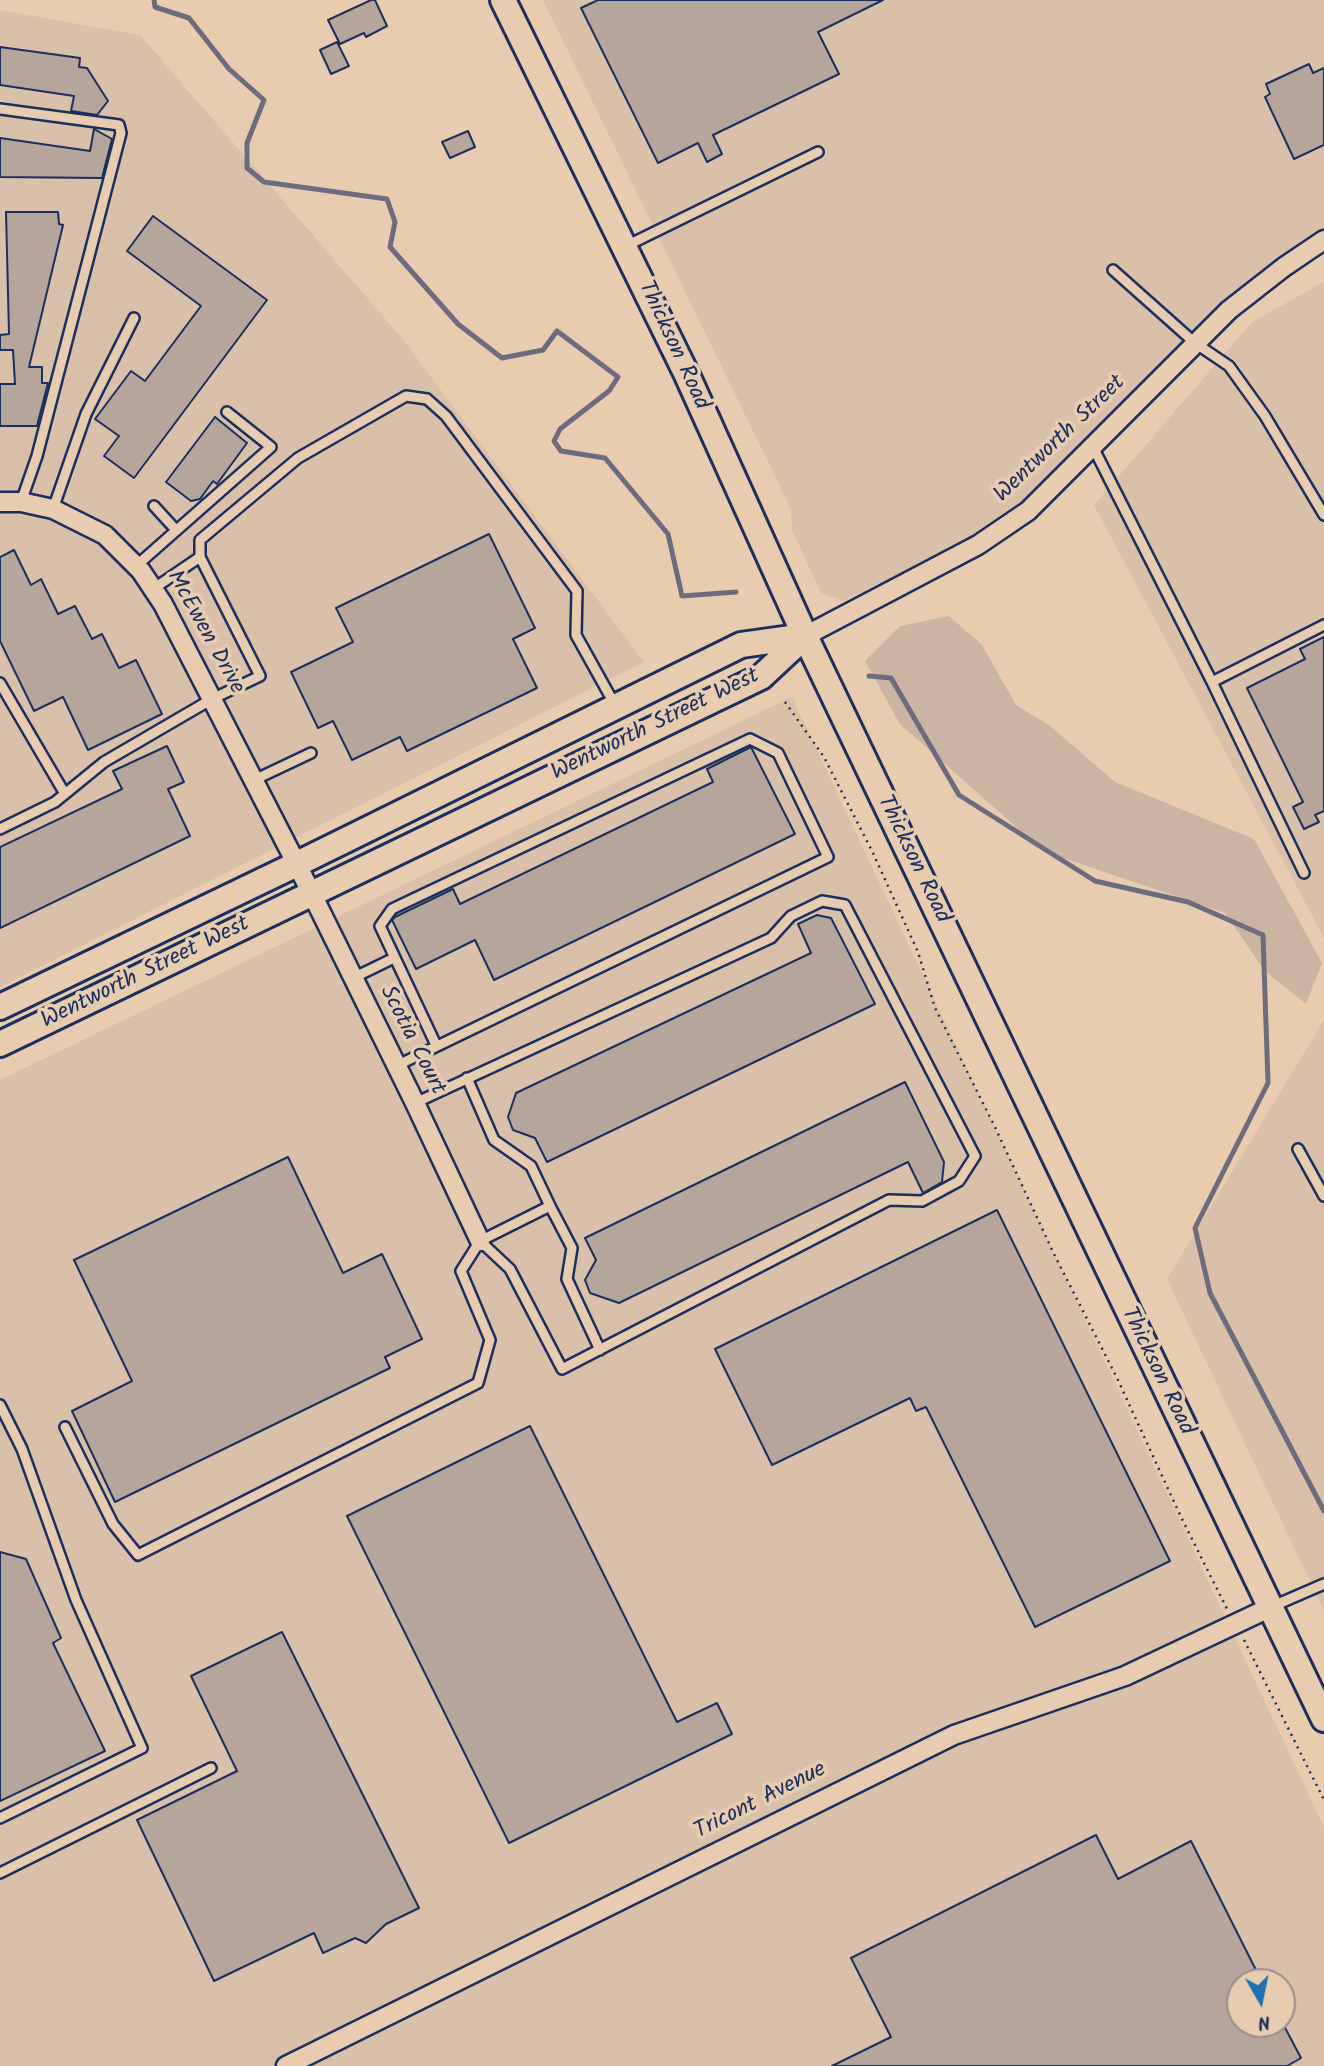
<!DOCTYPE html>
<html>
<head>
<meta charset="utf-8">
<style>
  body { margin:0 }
  #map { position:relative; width:1324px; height:2066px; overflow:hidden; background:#e8ccaf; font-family:Kalam,sans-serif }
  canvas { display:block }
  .north { position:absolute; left:1226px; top:1968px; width:70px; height:70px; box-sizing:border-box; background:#e8ccaf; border:2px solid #968d8f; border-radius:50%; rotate:171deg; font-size:19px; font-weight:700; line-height:28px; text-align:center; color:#1b2f5e }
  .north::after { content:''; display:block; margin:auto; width:24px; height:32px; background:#1f6fb2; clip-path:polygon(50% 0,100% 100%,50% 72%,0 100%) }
</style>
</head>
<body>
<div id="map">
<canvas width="1324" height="2066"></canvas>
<div class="north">N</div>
</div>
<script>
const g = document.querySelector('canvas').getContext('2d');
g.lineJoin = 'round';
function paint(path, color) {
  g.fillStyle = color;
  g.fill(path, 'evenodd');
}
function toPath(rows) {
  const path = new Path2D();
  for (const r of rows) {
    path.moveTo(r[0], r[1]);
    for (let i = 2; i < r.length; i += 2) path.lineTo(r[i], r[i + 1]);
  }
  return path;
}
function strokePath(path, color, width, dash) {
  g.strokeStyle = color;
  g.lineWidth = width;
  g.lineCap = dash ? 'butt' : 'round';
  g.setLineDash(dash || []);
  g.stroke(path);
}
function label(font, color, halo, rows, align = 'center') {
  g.font = font + ' Kalam,sans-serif';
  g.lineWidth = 7;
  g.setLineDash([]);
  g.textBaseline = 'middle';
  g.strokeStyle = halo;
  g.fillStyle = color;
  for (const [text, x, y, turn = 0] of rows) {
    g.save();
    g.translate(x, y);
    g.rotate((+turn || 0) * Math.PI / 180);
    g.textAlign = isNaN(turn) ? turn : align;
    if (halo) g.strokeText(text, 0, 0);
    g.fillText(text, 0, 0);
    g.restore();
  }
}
paint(toPath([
  [543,0,1324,0,1324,236,1266,267,1012,515,922,563,843,601,821,593,792,530,791,509],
  [0,10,140,35,401,337,644,662,0,987],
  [1324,282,1324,938,1094,505,1252,322],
  [792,697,1324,1827,1324,2066,0,2066,0,1080],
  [1240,1982,1282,1982,1282,2024,1240,2024],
  [1324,1020,1324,1611,1167,1279]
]), '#d9c0a9');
paint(toPath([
  [949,616,982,645,1016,705,1049,725,1115,782,1254,839,1322,963,1306,1004,1264,970,1225,913,1043,851,900,724,865,661,900,626]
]), '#cab5a3');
strokePath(toPath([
  [154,0,155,7,189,18,229,69,264,100,247,143,247,168,264,182,387,199,395,222,390,247,458,324,502,358,543,350,557,331,618,377,609,391,560,429,554,441,561,451,605,458,668,534,682,596,736,592],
  [869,676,891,678,959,795,1095,881,1188,902,1263,935,1268,1083,1195,1228,1210,1293,1324,1511]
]), '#6b6d7e', 5);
const building = toPath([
  [371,0,375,0,387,26,366,37,364,33,340,44,328,20,371,0],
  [598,0,883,0,818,32,839,74,713,135,722,154,707,162,698,143,658,163,581,8,598,0],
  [337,42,349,66,331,74,320,50,337,42],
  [0,47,80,58,79,67,87,68,108,101,97,115,71,111,74,96,0,85,0,47],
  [1309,64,1313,73,1324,68,1324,145,1294,159,1265,97,1270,94,1266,84,1309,64],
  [94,129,112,139,102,178,0,177,0,138,90,151,94,129],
  [468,131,475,147,450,158,442,142,468,131],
  [6,212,58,212,59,224,63,225,29,367,42,367,42,383,48,383,37,426,0,426,0,384,15,384,13,350,0,350,0,335,9,334,6,212],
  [153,216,267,300,134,478,104,456,119,436,95,419,131,371,145,381,201,306,127,251,153,216],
  [215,417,247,443,217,484,213,481,200,499,191,501,166,482,215,417],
  [489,534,535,628,513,639,537,688,407,751,400,737,352,760,333,721,318,728,291,672,353,642,336,608,489,534],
  [14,550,31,585,41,579,58,614,75,606,92,639,102,634,119,668,136,660,162,714,88,750,63,697,34,711,0,641,0,557,14,550],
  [1324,637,1324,811,1315,815,1319,822,1304,829,1293,807,1303,802,1247,688,1305,659,1300,649,1324,637],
  [167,746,184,782,168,789,190,836,0,928,0,847,122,789,113,771,167,746],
  [751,747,795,834,494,980,475,940,416,969,392,920,395,917,453,889,460,904,713,782,707,769,751,747],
  [817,915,831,918,875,1004,547,1162,535,1138,513,1130,508,1117,516,1093,811,953,798,924,817,915],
  [905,1082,944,1162,942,1182,923,1193,908,1162,619,1303,590,1293,585,1280,596,1260,585,1238,905,1082],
  [288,1157,343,1273,382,1254,422,1339,385,1357,390,1368,115,1502,72,1411,132,1381,74,1260,288,1157],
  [997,1210,1170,1561,1035,1627,926,1407,916,1411,910,1398,772,1465,715,1349,997,1210],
  [530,1426,677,1722,717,1703,732,1734,509,1843,347,1516,530,1426],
  [0,1552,26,1559,61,1638,53,1643,105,1751,0,1801,0,1552],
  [282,1632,419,1908,386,1924,366,1943,355,1938,323,1953,314,1933,214,1981,137,1820,237,1771,191,1676,282,1632],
  [1096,1835,1118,1879,1191,1841,1262,1982,1240,1982,1240,2024,1283,2024,1301,2058,1287,2066,832,2066,891,2037,851,1958,1096,1835]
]);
paint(building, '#b5a59b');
strokePath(building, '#1b2f5e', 2);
const lane = toPath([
  [0,109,119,125,121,133,37,456,21,502],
  [626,246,818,152],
  [1113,270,1195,343,1229,366,1265,416,1324,515],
  [1093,447,1212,682],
  [154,506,176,530],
  [53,509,86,414,134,318],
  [136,566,271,447,227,412],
  [153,589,200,557],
  [0,683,65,794],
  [254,780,311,753],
  [0,829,55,802,104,762,212,699,260,676,200,557,200,540,298,458,406,396,427,399,446,416,577,591,576,635,615,705],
  [1304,873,1212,682,1324,625],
  [353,978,394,958],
  [396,1066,828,857,778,753,750,739,392,909,380,926,436,1045],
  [415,1103,771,938,791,916,822,901,845,905,975,1156,959,1181,922,1201,889,1200,562,1369,510,1269,480,1241],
  [1298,1149,1324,1196],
  [550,1206,572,1248,567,1279,600,1350],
  [0,1405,22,1449,76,1600,142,1748,0,1818],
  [65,1427,113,1524,138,1555,478,1383,490,1340,461,1271,480,1241,550,1206,531,1166,494,1140,467,1078],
  [1271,1607,1324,1584],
  [0,1873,211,1768]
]);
const street = toPath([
  [0,502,21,502,53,509,105,535,141,571,163,604,312,894,415,1103,480,1241],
  [805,636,978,545,1028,511,1229,310,1284,267,1324,240],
  [286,2066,954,1735,1125,1676,1269,1608]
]);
const secondary = toPath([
  [503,0,687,375,805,636,1324,1719],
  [0,1007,297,864,741,645,805,636],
  [0,1044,761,677,805,636]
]);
strokePath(lane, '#1b2f5e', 14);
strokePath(street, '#1b2f5e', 23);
strokePath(secondary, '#1b2f5e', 30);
strokePath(toPath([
  [785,702,824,757,873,853,918,952,935,1008,994,1125,1054,1254,1117,1378,1181,1517,1227,1609],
  [1244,1640,1324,1800]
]), '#1b2f5e', 2.5, [2, 5]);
strokePath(lane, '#e8ccaf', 9);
strokePath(street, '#e8ccaf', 18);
strokePath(secondary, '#e8ccaf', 24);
label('23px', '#1b2f5e', '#e8ccaf', [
  ["Thickson Road",672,346,65],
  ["Wentworth Street",1061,440,-44],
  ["McEwen Drive",204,633,61],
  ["Wentworth Street West",656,726,-26],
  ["Thickson Road",912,860,64],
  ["Wentworth Street West",146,974,-26],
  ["Scotia Court",411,1041,63],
  ["Thickson Road",1156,1372,64],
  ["Tricont Avenue",761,1802,-27]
]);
</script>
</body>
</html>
